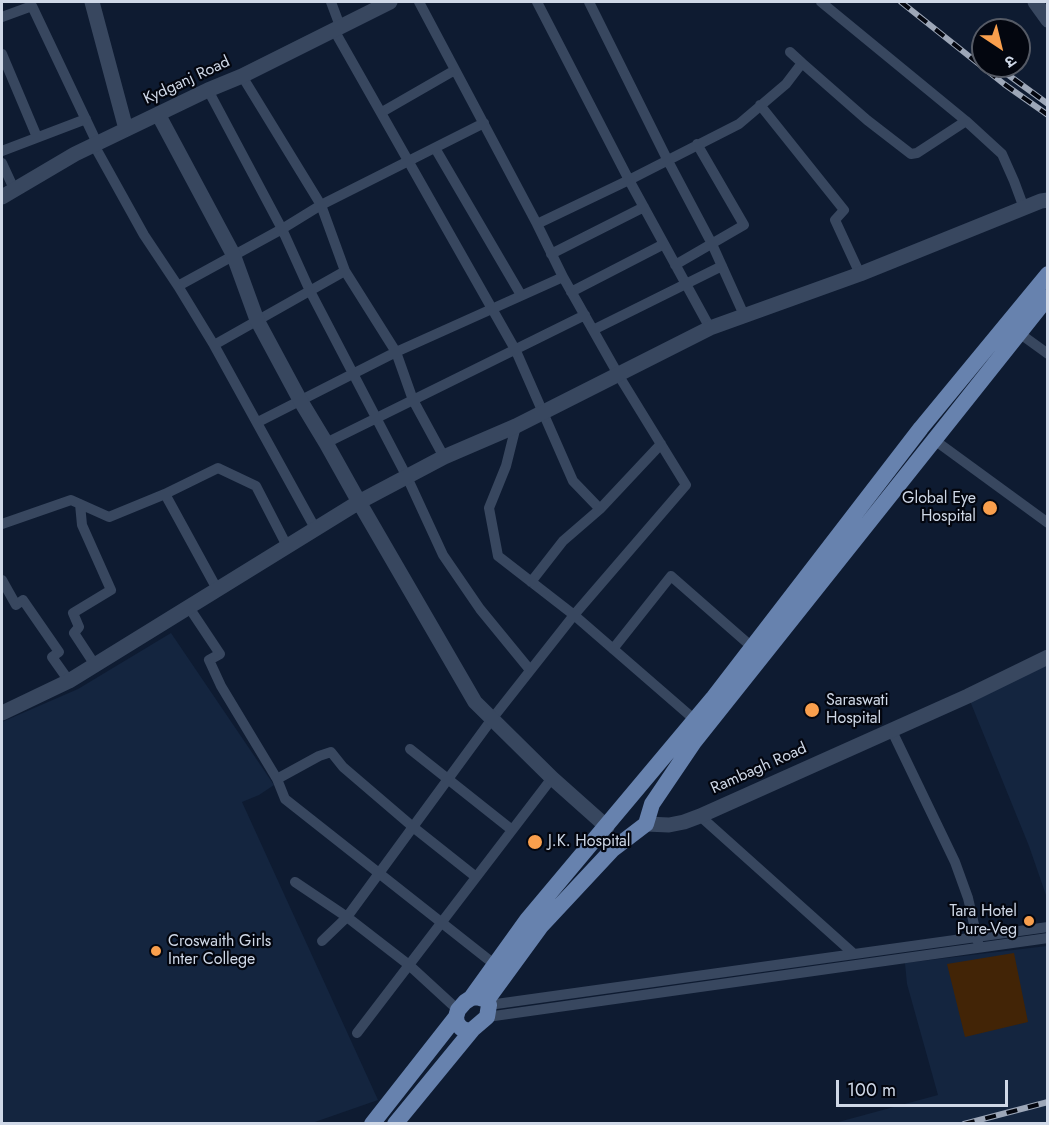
<!DOCTYPE html>
<html>
<head>
<meta charset="utf-8">
<style>
  body { margin:0 }
  #map { position:relative; width:1049px; height:1125px; overflow:hidden; background:#0e1b31; font-family:Jost,"Noto Sans Devanagari",sans-serif }
  canvas { display:block }
  .frame { position:absolute; inset:0; border:3px solid #cfd8e7; pointer-events:none }
  .north { position:absolute; left:971px; top:18px; width:60px; height:60px; box-sizing:border-box; background:#03060f; border:2px solid #555a65; border-radius:50%; rotate:145deg; font-size:16px; font-weight:700; line-height:24px; text-align:center; color:#cfd8e7 }
  .north::after { content:''; display:block; margin:auto; width:21px; height:27px; background:#f99f4d; clip-path:polygon(50% 0,100% 100%,50% 72%,0 100%) }
  .scale { position:absolute; left:836px; top:1080px; width:172px; height:27px; box-sizing:border-box; border:3px solid #cfd8e7; border-top:0; padding-left:8px; font-size:18px; line-height:21px; white-space:nowrap; color:#cfd8e7; -webkit-text-stroke:4px #03060f; paint-order:stroke }
</style>
</head>
<body>
<div id="map">
<canvas width="1049" height="1125"></canvas>
<div class="frame"></div>
<div class="north">उ</div>
<div class="scale">100 m</div>
</div>
<script>
const g = document.querySelector('canvas').getContext('2d');
g.lineJoin = 'round';
function paint(path, color) {
  g.fillStyle = color;
  g.fill(path, 'evenodd');
}
function toPath(rows) {
  const path = new Path2D();
  for (const r of rows) {
    path.moveTo(r[0], r[1]);
    for (let i = 2; i < r.length; i += 2) path.lineTo(r[i], r[i + 1]);
  }
  return path;
}
function strokePath(path, color, width, dash) {
  g.strokeStyle = color;
  g.lineWidth = width;
  g.lineCap = dash ? 'butt' : 'round';
  g.setLineDash(dash || []);
  g.stroke(path);
}
function label(font, color, halo, rows, align = 'center') {
  g.font = font + ' Jost,sans-serif';
  g.lineWidth = 4.5;
  g.setLineDash([]);
  g.textBaseline = 'middle';
  g.strokeStyle = halo;
  g.fillStyle = color;
  for (const [text, x, y, turn = 0] of rows) {
    g.save();
    g.translate(x, y);
    g.rotate((+turn || 0) * Math.PI / 180);
    g.textAlign = isNaN(turn) ? turn : align;
    if (halo) g.strokeText(text, 0, 0);
    g.fillText(text, 0, 0);
    g.restore();
  }
}
paint(toPath([
  [171,633,274,785,259,795,242,802,378,1100,312,1123,2,1123,2,722,78,689],
  [1047,657,1047,898,1029,846,968,696],
  [1047,946,1047,1123,831,1124,938,1095,907,984,905,963]
]), '#14253f');
paint(toPath([
  [1014,953,1028,1022,965,1037,947,964]
]), '#422406');
strokePath(toPath([
  [331,2,340,26],
  [537,2,629,180,710,328],
  [589,2,667,159,712,244,744,315],
  [821,2,966,121,1002,154,1014,181,1024,208],
  [2,17,32,6,97,143],
  [334,30,516,351,573,481,600,509],
  [2,54,37,137],
  [802,63,867,120,911,154,917,153,966,121],
  [242,76,321,205,345,271,396,352,413,400,444,457],
  [208,90,282,229,310,291,407,477,443,555,480,609,530,670],
  [760,105,844,210,835,220,860,274],
  [382,112,455,70],
  [94,145,144,235,178,286,214,345,315,528],
  [435,148,521,295],
  [2,151,86,119],
  [2,163,14,189],
  [537,224,629,180,739,124,786,84,802,63,790,52],
  [551,254,644,207],
  [675,265,744,225,697,144],
  [178,286,282,229,321,205,484,123],
  [571,292,664,244],
  [593,330,722,266],
  [1019,333,1048,354],
  [214,345,345,271],
  [258,422,396,352,563,277],
  [516,426,506,466,489,508,498,556,574,615,695,720],
  [933,439,1048,523],
  [326,443,585,315],
  [165,494,217,589],
  [80,504,82,525,111,590,73,613,79,627,74,633,95,665],
  [2,524,71,500,109,517,165,494,218,468,256,486,287,546],
  [2,580,16,605,23,600,59,652,52,657,69,681],
  [531,582,563,541,600,509,661,444],
  [188,606,220,654,209,660,221,686,277,779,285,799,494,964],
  [613,649,671,576,752,647],
  [891,729,955,862,968,898,978,942],
  [410,749,512,830],
  [277,779,319,756,331,752,343,767,413,827,476,877],
  [700,816,854,954],
  [295,882,347,917,409,965,458,1010],
  [322,941,347,917,492,719,574,615,686,485,619,376,563,277,537,224,419,2],
  [489,1005,1048,927],
  [487,1017,1048,938],
  [357,1033,552,778]
]), '#38475f', 10);
strokePath(toPath([
  [92,2,126,129],
  [1035,2,1048,20],
  [158,114,233,254,257,320,300,400,326,443,359,502,475,702,552,778,607,827],
  [2,197,75,154,208,90,242,76,390,2],
  [2,713,69,681,359,502,444,457,516,426,710,328,860,274,1041,201,1048,200],
  [646,824,669,825,684,822,700,816,968,696,1048,657]
]), '#38475f', 15);
strokePath(toPath([
  [477,997,487,1000,489,1005,487,1017,473,1029,467,1031,461,1028,457,1023,456,1017,458,1010,465,1002,471,998,477,997],
  [471,998,527,920,714,697,921,428,1048,274],
  [487,1000,541,926,612,850,646,824,652,804,694,742,1048,297],
  [372,1124,456,1017],
  [395,1124,473,1029]
]), '#6782ae', 16);
const rail = toPath([
  [901,2,1004,84,1048,115],
  [996,66,1048,104],
  [964,1124,1048,1102]
]);
strokePath(rail, '#9da7b8', 6);
strokePath(rail, '#03060f', 4, [11]);
for (const [x, y, r, color] of [
  [990,508,8,"#f99f4d"],
  [812,710,8,"#f99f4d"],
  [535,842,8,"#f99f4d"],
  [1029,921,6,"#f99f4d"],
  [156,951,6,"#f99f4d"]
]) {
  const dot = new Path2D();
  dot.arc(x, y, r, 0, 2 * Math.PI);
  g.fillStyle = color;
  g.fill(dot);
  strokePath(dot, '#03060f', 2);
}
label('16px', '#cfd8e7', '#03060f', [
  ["Kydganj Road",187,81,-25],
  ["Rambagh Road",759,769,-24]
]);
label('16px', '#cfd8e7', '#03060f', [
  ["Global Eye",976,499,"right"],
  ["Hospital",976,517,"right"],
  ["Saraswati",826,701],
  ["Hospital",826,719],
  ["J.K. Hospital",548,842],
  ["Tara Hotel",1017,912,"right"],
  ["Pure-Veg",1017,930,"right"],
  ["Croswaith Girls",168,942],
  ["Inter College",168,960]
], 'left');
</script>
</body>
</html>
